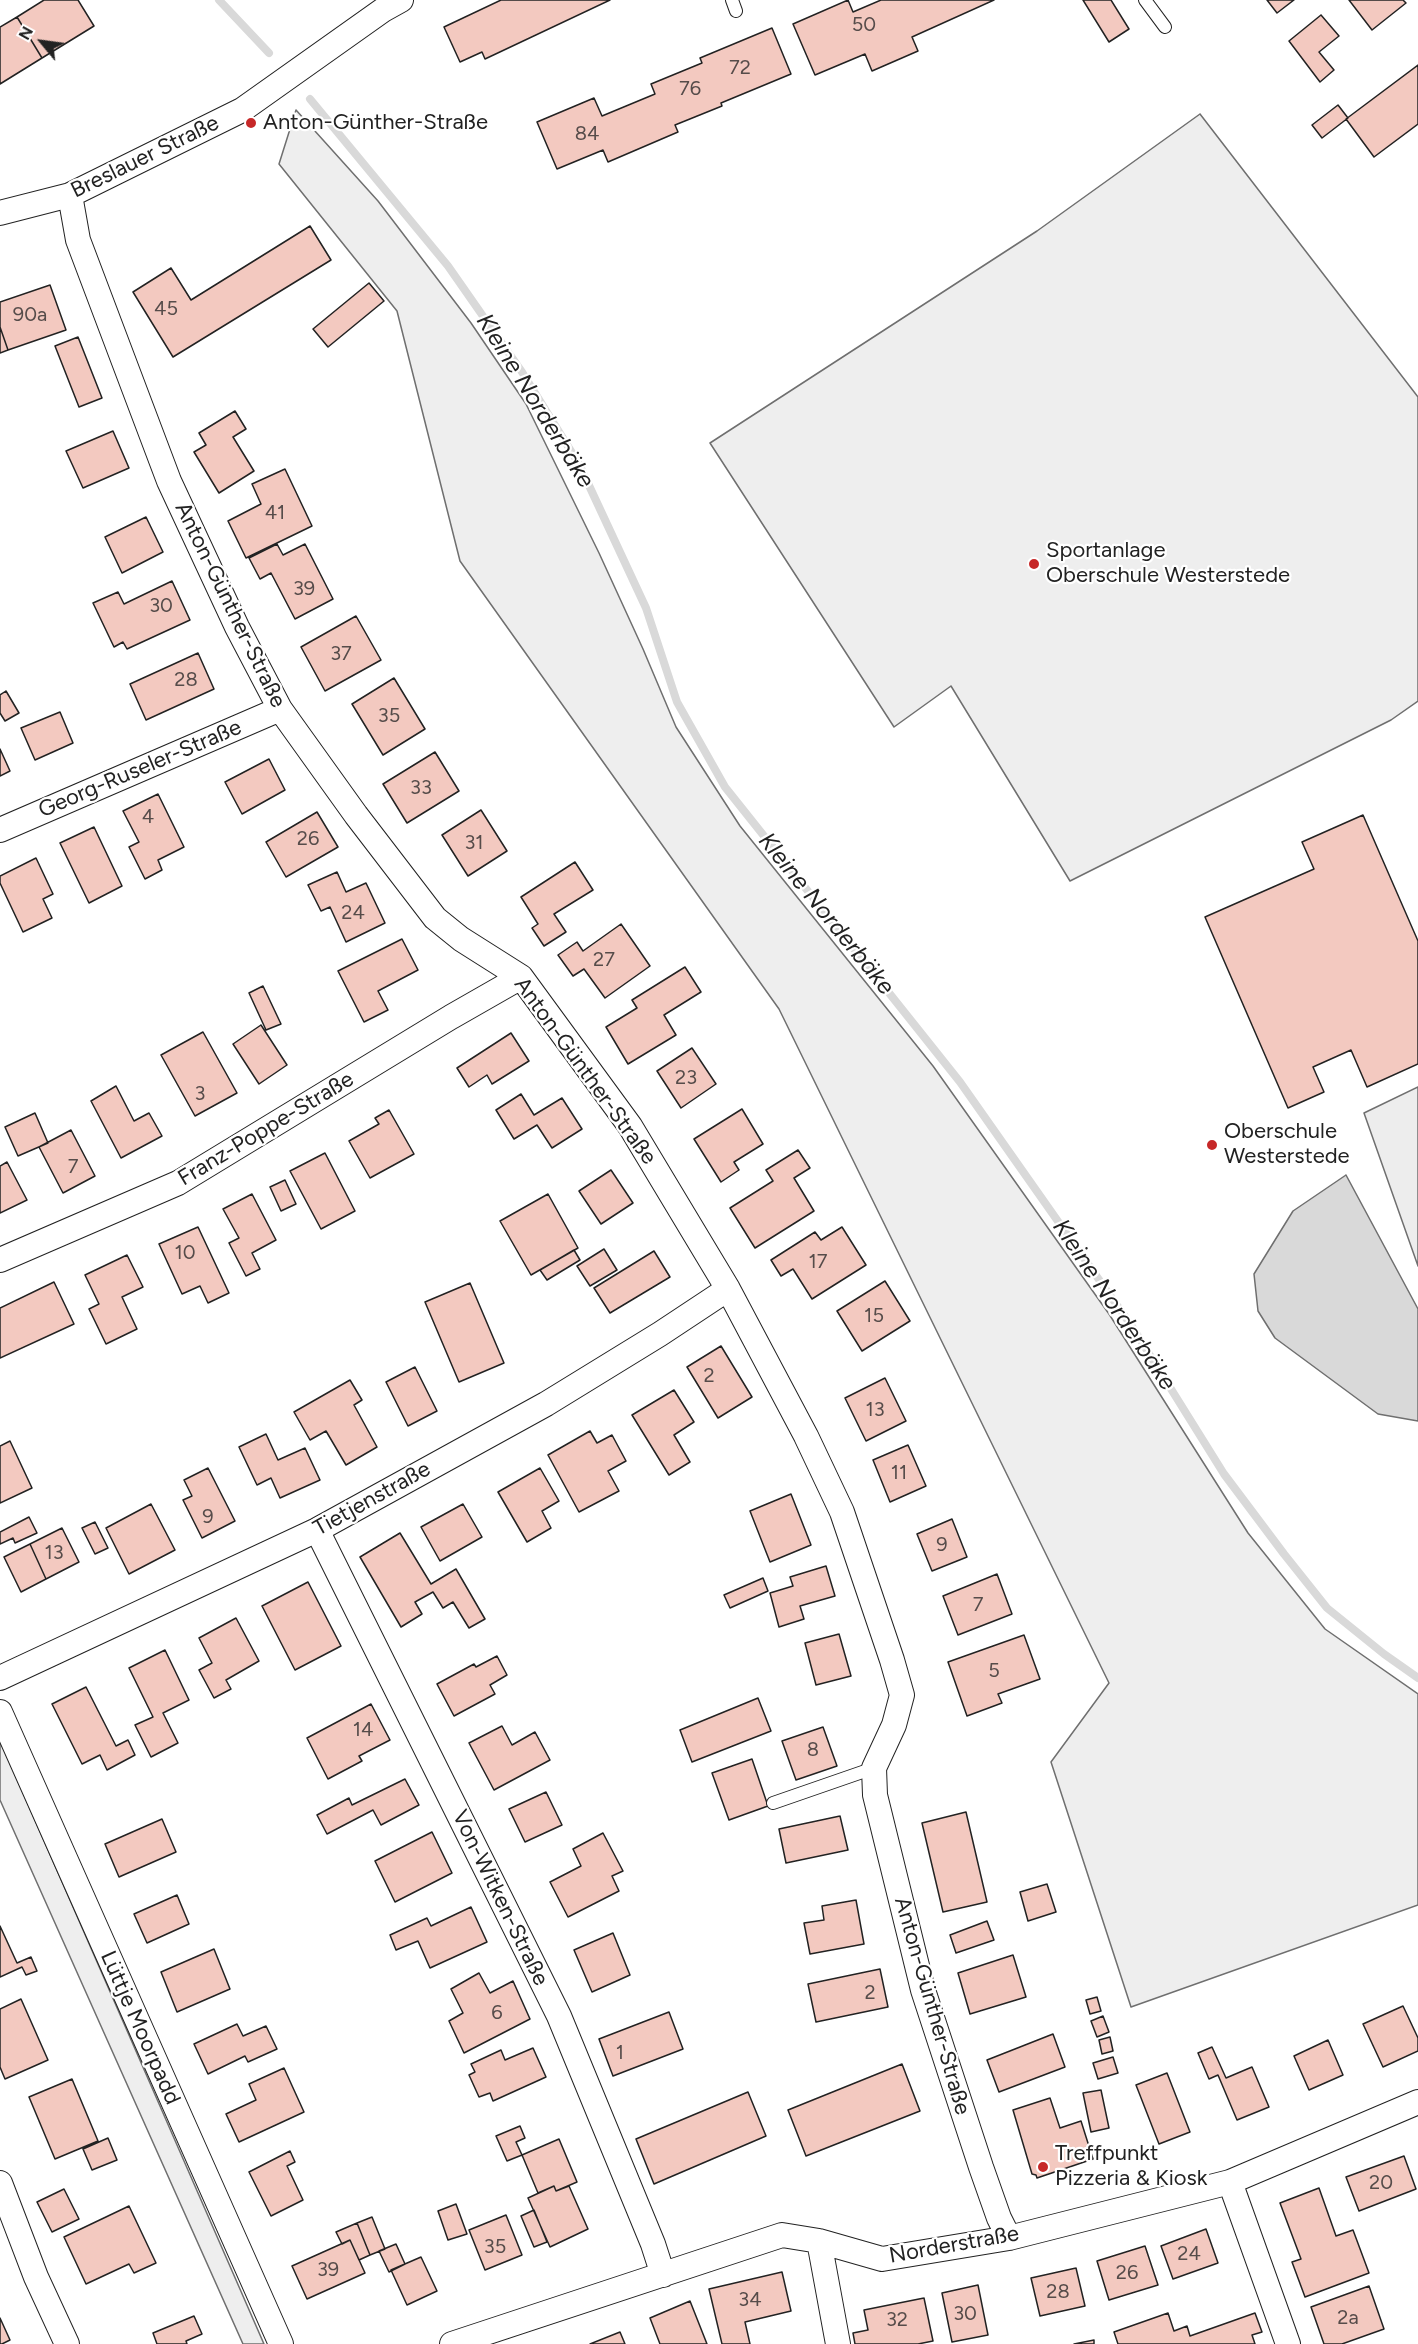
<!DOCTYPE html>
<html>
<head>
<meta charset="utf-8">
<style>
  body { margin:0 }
  #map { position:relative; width:1418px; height:2344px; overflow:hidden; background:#fff; font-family:Figtree,sans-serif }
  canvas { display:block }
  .north { position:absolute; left:12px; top:12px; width:60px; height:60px; -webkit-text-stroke:4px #fff; paint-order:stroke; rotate:299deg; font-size:16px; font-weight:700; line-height:24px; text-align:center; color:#222 }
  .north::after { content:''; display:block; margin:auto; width:21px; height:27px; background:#222; clip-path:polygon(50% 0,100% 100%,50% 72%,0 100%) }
</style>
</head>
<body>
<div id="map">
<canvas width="1418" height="2344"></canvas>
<div class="north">N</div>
</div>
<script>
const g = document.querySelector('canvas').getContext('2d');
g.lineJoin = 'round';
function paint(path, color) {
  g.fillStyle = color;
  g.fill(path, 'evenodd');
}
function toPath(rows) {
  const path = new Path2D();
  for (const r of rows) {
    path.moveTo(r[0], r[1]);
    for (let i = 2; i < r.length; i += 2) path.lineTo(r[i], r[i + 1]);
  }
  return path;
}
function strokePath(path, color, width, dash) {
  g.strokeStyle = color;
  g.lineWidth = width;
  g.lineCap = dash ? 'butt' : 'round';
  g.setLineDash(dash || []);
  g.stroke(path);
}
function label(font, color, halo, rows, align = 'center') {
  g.font = font + ' Figtree,sans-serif';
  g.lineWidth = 4.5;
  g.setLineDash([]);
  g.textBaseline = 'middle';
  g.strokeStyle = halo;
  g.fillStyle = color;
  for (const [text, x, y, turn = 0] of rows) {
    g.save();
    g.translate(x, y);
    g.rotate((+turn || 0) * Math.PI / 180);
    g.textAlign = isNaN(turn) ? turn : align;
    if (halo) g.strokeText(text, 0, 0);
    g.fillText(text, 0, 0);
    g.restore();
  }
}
const green = toPath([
  [296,110,378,201,471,323,526,404,599,553,643,649,676,727,740,826,933,1066,1109,1314,1248,1533,1325,1629,1418,1694,1418,1905,1131,2007,1051,1762,1109,1683,779,1009,460,561,397,311,279,164,296,110],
  [1200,114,1418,397,1418,701,1391,720,1070,881,951,686,894,727,710,443,1037,231,1200,114],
  [0,1740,264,2344,243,2344,0,1800,0,1740]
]);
paint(green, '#eee');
strokePath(green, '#6f6f6f', 1.5);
const parking = toPath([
  [1418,1087,1418,1266,1364,1113,1418,1087]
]);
paint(parking, '#ededed');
strokePath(parking, '#6f6f6f', 1.5);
const water = toPath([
  [1346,1175,1418,1309,1418,1421,1378,1414,1275,1338,1258,1311,1254,1274,1293,1211,1346,1175]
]);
paint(water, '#d9d9d9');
strokePath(water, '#6f6f6f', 1.5);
strokePath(toPath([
  [219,0,269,53],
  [310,99,448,266,522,372,579,464,646,608,677,702,725,787,960,1082,1133,1328,1224,1474,1284,1554,1327,1608,1384,1654,1418,1678]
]), '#d9d9d9', 8);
const building = toPath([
  [44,0,78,0,94,26,42,58,17,17,44,0],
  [501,0,610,0,485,59,482,52,460,62,444,27,501,0],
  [848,0,853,12,881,0,994,0,912,37,918,51,872,71,865,54,815,75,793,24,848,0],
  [1083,0,1111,0,1129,29,1109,42,1083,0],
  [1267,0,1294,0,1277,13,1267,0],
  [1349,0,1403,0,1406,3,1372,30,1349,0],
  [1321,15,1339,36,1319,52,1334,70,1320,82,1289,41,1321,15],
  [17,17,42,58,0,84,0,27,17,17],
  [772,28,791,74,721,103,722,106,675,125,678,132,608,162,603,150,557,169,537,122,594,98,602,116,655,94,651,84,702,63,700,58,772,28],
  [1418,65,1418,124,1374,157,1346,119,1418,65],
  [1338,105,1348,118,1322,138,1312,125,1338,105],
  [310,226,331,260,173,357,133,292,171,268,191,300,310,226],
  [369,283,384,301,328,347,313,329,369,283],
  [50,285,66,330,8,350,0,327,0,302,50,285],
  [0,327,8,350,0,353,0,327],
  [78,337,102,398,79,407,55,346,78,337],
  [235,411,246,429,233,437,254,471,219,493,194,452,206,445,199,433,235,411],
  [113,431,129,468,83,488,66,451,113,431],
  [285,469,312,526,246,558,228,521,261,504,252,484,285,469],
  [146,517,163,552,122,573,105,537,146,517],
  [277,544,283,555,305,544,333,599,295,619,271,573,260,579,249,558,277,544],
  [172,581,190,620,127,649,123,642,114,647,93,603,118,592,124,604,172,581],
  [356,616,381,660,325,691,301,647,356,616],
  [198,653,214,689,146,720,130,684,198,653],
  [394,678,425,729,383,755,352,704,394,678],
  [6,691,19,713,5,721,0,713,0,695,6,691],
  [60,712,73,743,35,760,21,728,60,712],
  [0,749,10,771,0,776,0,749],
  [435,752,459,791,407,823,383,784,435,752],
  [269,759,285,790,242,814,225,782,269,759],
  [158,794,184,847,158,860,162,870,145,879,129,847,139,842,123,811,158,794],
  [481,810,507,851,468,876,442,835,481,810],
  [317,812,338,847,286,877,266,842,317,812],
  [1363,815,1418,941,1418,1064,1367,1087,1351,1050,1313,1067,1324,1092,1288,1108,1205,917,1314,869,1302,842,1363,815],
  [94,827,122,886,89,903,60,843,94,827],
  [36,858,53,894,43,899,52,918,23,932,0,883,0,876,36,858],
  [575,862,593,890,554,914,566,932,544,946,532,928,538,924,521,897,575,862],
  [337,872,346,892,366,883,385,923,346,942,330,907,321,911,308,885,337,872],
  [621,924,650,966,605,998,584,969,573,976,558,955,577,942,583,951,621,924],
  [402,939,418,970,378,991,388,1010,364,1022,338,971,402,939],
  [685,967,701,992,664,1015,676,1035,628,1064,606,1027,637,1008,632,1000,685,967],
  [263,986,281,1024,266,1030,249,993,263,986],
  [261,1025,287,1065,259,1084,233,1044,261,1025],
  [203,1032,237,1093,195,1116,161,1055,203,1032],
  [511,1033,529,1061,492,1084,487,1075,469,1087,457,1068,511,1033],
  [692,1048,716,1084,681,1108,657,1071,692,1048],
  [116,1086,134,1121,149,1113,162,1136,121,1158,91,1101,116,1086],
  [521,1094,534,1115,562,1098,582,1129,552,1148,537,1125,514,1139,496,1110,521,1094],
  [742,1109,763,1144,734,1162,739,1170,721,1182,694,1139,742,1109],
  [389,1110,414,1154,370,1178,349,1141,379,1124,375,1118,389,1110],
  [35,1113,48,1143,18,1156,5,1127,35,1113],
  [71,1130,95,1176,63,1193,39,1147,71,1130],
  [798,1150,810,1168,794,1178,814,1211,755,1248,730,1208,773,1181,766,1170,798,1150],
  [325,1153,355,1211,321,1229,290,1171,325,1153],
  [7,1162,27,1200,0,1213,0,1166,7,1162],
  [611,1170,633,1203,601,1224,579,1191,611,1170],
  [285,1180,296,1204,281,1211,270,1187,285,1180],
  [252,1194,276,1240,252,1253,260,1269,246,1276,229,1243,239,1238,223,1209,252,1194],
  [548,1194,578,1248,531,1275,500,1221,548,1194],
  [198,1227,229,1293,208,1303,200,1286,182,1294,159,1244,198,1227],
  [842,1227,866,1265,812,1299,793,1269,781,1276,771,1260,815,1232,821,1240,842,1227],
  [604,1249,617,1270,590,1286,577,1266,604,1249],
  [574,1250,580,1260,547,1280,540,1270,574,1250],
  [654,1251,670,1277,610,1313,594,1288,654,1251],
  [127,1255,143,1287,122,1297,137,1329,106,1344,89,1309,99,1304,85,1275,127,1255],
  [885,1281,910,1321,862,1351,837,1311,885,1281],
  [54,1282,74,1324,0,1358,0,1308,54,1282],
  [470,1283,504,1363,459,1382,425,1302,470,1283],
  [721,1346,752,1397,718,1418,687,1367,721,1346],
  [415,1367,437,1411,408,1426,386,1382,415,1367],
  [885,1378,906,1421,866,1441,845,1398,885,1378],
  [350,1380,362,1400,354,1405,377,1447,346,1465,326,1431,310,1440,294,1412,350,1380],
  [674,1390,694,1422,674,1435,690,1462,669,1475,632,1415,674,1390],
  [590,1431,597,1443,612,1435,626,1461,608,1471,619,1491,579,1512,548,1455,590,1431],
  [266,1434,278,1460,305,1448,320,1480,280,1498,271,1478,257,1485,239,1447,266,1434],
  [10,1441,32,1488,0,1503,0,1446,10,1441],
  [908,1445,926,1486,890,1502,873,1460,908,1445],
  [208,1468,235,1521,202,1538,183,1500,192,1496,184,1480,208,1468],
  [540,1468,559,1501,542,1511,551,1528,527,1542,498,1492,540,1468],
  [791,1494,811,1545,770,1562,750,1511,791,1494],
  [151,1504,175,1550,129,1574,106,1528,151,1504],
  [463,1504,482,1537,440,1561,421,1527,463,1504],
  [29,1517,37,1533,15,1543,13,1538,0,1544,0,1532,29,1517],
  [952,1519,967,1557,932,1571,917,1534,952,1519],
  [95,1522,108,1548,95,1554,82,1528,95,1522],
  [62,1528,79,1562,46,1579,30,1544,62,1528],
  [400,1533,431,1584,456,1569,485,1619,469,1628,453,1602,443,1608,433,1592,415,1602,422,1614,401,1627,360,1557,400,1533],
  [30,1544,46,1579,21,1592,4,1557,30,1544],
  [826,1566,835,1596,800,1606,804,1619,779,1627,770,1593,793,1586,790,1577,826,1566],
  [997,1574,1012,1614,958,1635,943,1596,997,1574],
  [763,1578,768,1591,730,1608,724,1595,763,1578],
  [308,1582,341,1646,295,1670,262,1606,308,1582],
  [236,1618,259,1661,226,1680,231,1689,214,1698,199,1670,212,1663,199,1638,236,1618],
  [839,1634,851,1676,816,1685,805,1643,839,1634],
  [1024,1635,1040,1679,998,1694,1002,1703,967,1716,948,1662,1024,1635],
  [165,1650,189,1700,163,1713,178,1743,151,1757,135,1725,153,1717,129,1668,165,1650],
  [497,1656,507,1675,490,1685,495,1694,454,1716,437,1684,474,1664,476,1667,497,1656],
  [86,1687,116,1746,128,1740,135,1755,107,1770,100,1755,82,1764,52,1704,86,1687],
  [758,1698,771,1731,692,1762,680,1730,758,1698],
  [371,1704,390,1740,359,1756,362,1761,328,1779,307,1738,371,1704],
  [502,1726,512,1745,535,1732,550,1760,494,1790,469,1743,502,1726],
  [823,1727,837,1766,796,1780,782,1741,823,1727],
  [752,1759,768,1806,729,1820,712,1773,752,1759],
  [405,1779,419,1805,381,1825,373,1810,327,1834,317,1815,349,1798,352,1805,405,1779],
  [546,1792,562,1825,525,1842,509,1809,546,1792],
  [966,1812,987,1902,943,1912,922,1823,966,1812],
  [840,1816,848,1850,786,1863,779,1829,840,1816],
  [162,1819,176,1852,119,1877,105,1844,162,1819],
  [432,1832,452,1873,395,1902,375,1861,432,1832],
  [603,1833,623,1871,612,1876,619,1891,568,1917,550,1882,581,1866,573,1849,603,1833],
  [1047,1884,1056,1912,1028,1921,1020,1892,1047,1884],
  [177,1895,189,1924,147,1943,134,1914,177,1895],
  [856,1900,864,1944,810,1954,804,1923,824,1920,822,1906,856,1900],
  [471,1907,487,1942,430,1968,418,1941,396,1950,390,1935,427,1918,431,1926,471,1907],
  [987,1921,994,1940,956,1953,950,1935,987,1921],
  [0,1926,17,1963,31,1957,37,1971,26,1975,22,1967,0,1977,0,1926],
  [613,1933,630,1975,592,1992,574,1950,613,1933],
  [214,1949,230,1989,177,2012,161,1972,214,1949],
  [1013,1955,1026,1997,970,2014,958,1973,1013,1955],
  [880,1969,888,2007,816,2022,808,1984,880,1969],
  [479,1973,490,1993,513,1981,530,2019,464,2053,449,2021,463,2013,451,1989,479,1973],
  [1097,1997,1101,2011,1090,2014,1086,2000,1097,1997],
  [21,1999,48,2060,5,2079,0,2067,0,2009,21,1999],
  [1403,2006,1418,2038,1418,2051,1383,2067,1363,2024,1403,2006],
  [669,2012,683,2049,613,2076,599,2039,669,2012],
  [1103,2016,1109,2032,1097,2037,1091,2021,1103,2016],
  [237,2024,243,2036,266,2026,277,2049,248,2062,245,2056,208,2074,194,2044,237,2024],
  [1053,2034,1065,2067,999,2092,987,2060,1053,2034],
  [1110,2037,1113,2051,1102,2054,1099,2040,1110,2037],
  [1328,2040,1343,2075,1309,2090,1294,2056,1328,2040],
  [1212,2047,1226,2078,1252,2067,1269,2107,1237,2120,1218,2075,1209,2079,1198,2053,1212,2047],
  [533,2048,546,2077,493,2101,490,2093,479,2097,469,2075,475,2072,471,2064,501,2050,505,2060,533,2048],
  [1113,2057,1118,2073,1098,2079,1093,2063,1113,2057],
  [902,2064,920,2111,806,2156,788,2110,902,2064],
  [284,2068,304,2112,239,2142,226,2114,256,2100,249,2084,284,2068],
  [1167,2073,1190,2132,1159,2144,1136,2085,1167,2073],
  [72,2079,98,2141,55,2159,29,2097,72,2079],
  [1101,2090,1109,2128,1091,2132,1083,2093,1101,2090],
  [748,2092,766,2136,654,2184,636,2139,748,2092],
  [1050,2098,1060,2128,1081,2121,1093,2159,1037,2178,1036,2175,1032,2174,1013,2110,1050,2098],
  [520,2126,525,2138,516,2142,522,2155,507,2161,496,2136,520,2126],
  [108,2138,117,2160,92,2170,83,2149,108,2138],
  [559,2139,577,2182,556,2191,554,2186,538,2193,522,2155,559,2139],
  [290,2151,295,2162,287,2166,303,2200,271,2216,249,2172,290,2151],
  [1404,2156,1416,2189,1359,2211,1346,2177,1404,2156],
  [554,2186,556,2191,569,2186,588,2229,550,2247,528,2198,554,2186],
  [1319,2188,1336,2236,1353,2230,1369,2273,1305,2297,1292,2262,1301,2259,1280,2203,1319,2188],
  [64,2189,79,2219,52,2232,37,2202,64,2189],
  [456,2204,467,2234,448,2240,438,2211,456,2204],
  [129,2206,156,2263,134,2273,129,2264,86,2284,64,2237,129,2206],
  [534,2210,547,2242,534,2247,521,2216,534,2210],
  [506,2215,522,2255,485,2270,469,2230,506,2215],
  [372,2217,385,2249,370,2255,357,2223,372,2217],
  [357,2223,370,2255,359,2260,350,2240,342,2244,336,2232,357,2223],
  [1206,2229,1218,2263,1173,2279,1161,2246,1206,2229],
  [350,2240,365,2273,307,2299,292,2266,350,2240],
  [396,2244,405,2264,389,2272,379,2251,396,2244],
  [1145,2246,1158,2285,1109,2300,1097,2261,1145,2246],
  [421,2257,437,2291,407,2305,391,2270,421,2257],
  [1076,2268,1085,2306,1040,2316,1031,2278,1076,2268],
  [782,2272,791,2311,745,2322,750,2344,722,2344,709,2289,782,2272],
  [978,2285,988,2335,952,2342,942,2293,978,2285],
  [1369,2286,1384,2329,1342,2344,1324,2344,1311,2307,1369,2286],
  [924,2298,933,2341,918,2344,855,2344,853,2333,868,2330,864,2310,924,2298],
  [690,2301,707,2344,660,2344,650,2318,690,2301],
  [1168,2313,1174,2331,1187,2326,1190,2336,1255,2313,1262,2332,1252,2335,1255,2344,1118,2344,1114,2332,1168,2313],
  [194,2316,202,2334,186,2341,187,2344,157,2344,153,2333,194,2316],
  [0,2318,10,2340,2,2344,0,2344,0,2318],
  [620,2332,625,2344,590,2344,620,2332],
  [1094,2340,1094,2344,1074,2344,1094,2340]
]);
paint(building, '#f3c9c0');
strokePath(building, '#222', 1.5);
const service = toPath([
  [732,0,736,11],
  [1145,0,1165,27],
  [773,1803,874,1768]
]);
const minor = toPath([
  [70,195,78,240,169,481,237,627,280,709,356,815,435,918,461,939,521,977,630,1126,728,1289,806,1436,842,1512,892,1660,902,1695,894,1725,874,1768,875,1795,923,1990,981,2167,999,2218,1009,2238],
  [0,213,70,195,242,110,383,10,401,0],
  [0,830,280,709],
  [0,1260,178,1183,451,1017,521,977],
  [317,1530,559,2016,653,2244,663,2275],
  [0,1678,317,1530,546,1404,660,1334,728,1289],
  [0,1712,281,2344],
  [1230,2182,1288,2344],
  [0,2183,36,2277,67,2344],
  [819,2241,838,2344],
  [452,2344,782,2235,819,2241,882,2259,1009,2238,1230,2182,1418,2102]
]);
strokePath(service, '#222', 14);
strokePath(minor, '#222', 26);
strokePath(service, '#fff', 12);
strokePath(minor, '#fff', 24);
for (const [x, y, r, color] of [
  [251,123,6,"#c62828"],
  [1034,564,6,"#c62828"],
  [1212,1145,6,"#c62828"],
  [1043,2167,6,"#c62828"]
]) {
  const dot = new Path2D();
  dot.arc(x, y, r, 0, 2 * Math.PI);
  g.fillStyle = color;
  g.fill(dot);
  strokePath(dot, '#fff', 2);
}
label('20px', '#564c4a', null, [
  ["50",864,25],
  ["72",740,68],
  ["76",690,89],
  ["84",587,134],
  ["45",166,309],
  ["90a",30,315],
  ["41",275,513],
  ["39",304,589],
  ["30",161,606],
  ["37",341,654],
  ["28",186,680],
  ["35",389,716],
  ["33",421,788],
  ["4",148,817],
  ["26",308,839],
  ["31",474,843],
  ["24",353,913],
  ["27",604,960],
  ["23",686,1078],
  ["3",200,1094],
  ["7",73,1167],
  ["10",185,1253],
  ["17",818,1262],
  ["15",874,1316],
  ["2",709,1376],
  ["13",875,1410],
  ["11",899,1473],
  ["9",208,1517],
  ["9",942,1545],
  ["13",54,1553],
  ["7",978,1605],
  ["5",994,1671],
  ["14",363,1730],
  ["8",813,1750],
  ["2",870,1993],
  ["6",497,2013],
  ["1",620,2053],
  ["20",1381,2183],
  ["35",495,2247],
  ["24",1189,2254],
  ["39",328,2270],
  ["26",1127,2273],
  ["28",1058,2292],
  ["34",750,2300],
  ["30",965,2314],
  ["2a",1348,2318],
  ["32",897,2320]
]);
label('22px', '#222', '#fff', [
  ["Anton-Günther-Straße",263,123],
  ["Sportanlage",1046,551],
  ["Oberschule Westerstede",1046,576],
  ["Oberschule",1224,1132],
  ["Westerstede",1224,1157],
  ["Treffpunkt",1055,2154],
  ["Pizzeria & Kiosk",1055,2179]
], 'left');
label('22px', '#222', '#fff', [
  ["Breslauer Straße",145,157,-26],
  ["Anton-Günther-Straße",230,605,64],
  ["Georg-Ruseler-Straße",140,769,-23],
  ["Anton-Günther-Straße",585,1071,54],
  ["Franz-Poppe-Straße",266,1129,-31],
  ["Tietjenstraße",372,1499,-29],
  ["Von-Witken-Straße",500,1898,64],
  ["Anton-Günther-Straße",932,2006,74],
  ["Lüttje Moorpadd",140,2028,66],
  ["Norderstraße",954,2245,-10]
]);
label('italic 24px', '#222', '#fff', [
  ["Kleine Norderbäke",535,401,58],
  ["Kleine Norderbäke",826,914,51],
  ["Kleine Norderbäke",1114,1305,56]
]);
</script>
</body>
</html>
